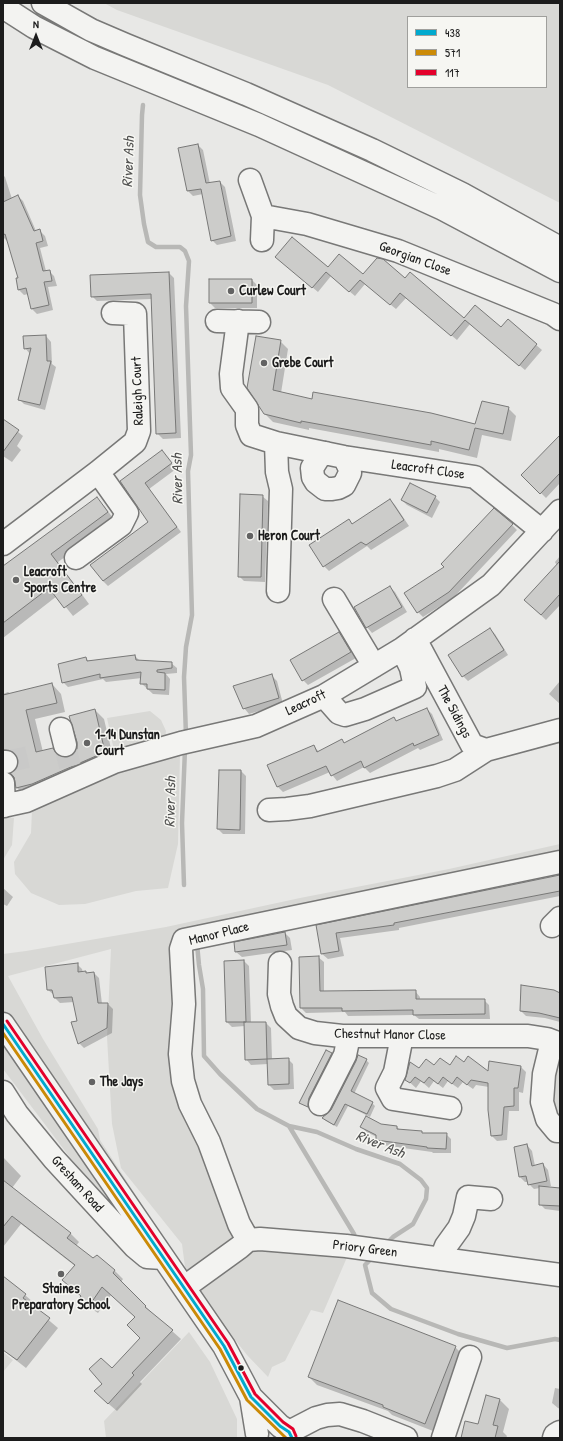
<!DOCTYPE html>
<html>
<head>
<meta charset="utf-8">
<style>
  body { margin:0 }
  #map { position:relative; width:563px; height:1441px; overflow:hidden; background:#e8e8e6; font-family:"Patrick Hand",sans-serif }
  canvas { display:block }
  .frame { position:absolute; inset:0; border:4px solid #1c1c1c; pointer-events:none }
  .legend { position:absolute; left:407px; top:16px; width:140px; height:72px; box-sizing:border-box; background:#f6f6f2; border:1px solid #9f9f9c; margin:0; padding:5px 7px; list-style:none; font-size:12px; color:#1c1c1c }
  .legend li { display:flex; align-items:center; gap:8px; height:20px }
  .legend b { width:20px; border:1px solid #9f9f9c }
  .north { position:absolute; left:16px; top:16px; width:40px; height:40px; -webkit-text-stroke:3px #f6f6f2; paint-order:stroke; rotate:0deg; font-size:11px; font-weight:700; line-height:16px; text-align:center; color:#1c1c1c }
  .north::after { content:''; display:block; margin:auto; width:14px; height:18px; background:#1c1c1c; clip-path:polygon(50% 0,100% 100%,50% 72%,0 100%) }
</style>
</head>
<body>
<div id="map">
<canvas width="563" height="1441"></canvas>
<div class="frame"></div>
<ul class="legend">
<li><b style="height:5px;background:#00a9ce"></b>438</li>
<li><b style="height:5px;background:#cb8a06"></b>571</li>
<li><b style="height:5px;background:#e4002b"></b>117</li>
</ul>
<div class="north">N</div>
</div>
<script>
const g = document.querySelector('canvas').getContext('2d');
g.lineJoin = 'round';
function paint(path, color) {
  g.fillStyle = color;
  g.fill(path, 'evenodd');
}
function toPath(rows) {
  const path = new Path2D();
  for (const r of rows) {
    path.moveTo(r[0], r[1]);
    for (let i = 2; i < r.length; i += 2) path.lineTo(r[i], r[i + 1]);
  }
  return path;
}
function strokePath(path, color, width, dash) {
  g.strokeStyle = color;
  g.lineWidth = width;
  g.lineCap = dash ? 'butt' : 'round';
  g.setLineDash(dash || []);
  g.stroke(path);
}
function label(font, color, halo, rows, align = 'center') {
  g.font = font + ' "Patrick Hand",sans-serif';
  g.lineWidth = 3;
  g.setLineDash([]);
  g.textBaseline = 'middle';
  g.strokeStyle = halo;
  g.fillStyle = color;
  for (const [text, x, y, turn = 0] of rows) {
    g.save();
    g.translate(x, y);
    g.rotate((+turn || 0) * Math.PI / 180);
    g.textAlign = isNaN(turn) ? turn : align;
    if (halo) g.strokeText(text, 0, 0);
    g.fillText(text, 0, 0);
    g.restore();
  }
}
paint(toPath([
  [104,3,560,3,560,203,328,85,117,10],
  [408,17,546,17,546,87,408,87],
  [150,711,161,720,166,731,165,738,115,755,107,718],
  [180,755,178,844,168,888,136,891,85,904,59,905,31,893,15,874,14,862,31,833,32,810,69,791,158,759],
  [3,816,14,818,12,845,3,860],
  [560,844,560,854,175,941,169,960,173,993,170,1040,177,1101,209,1162,243,1240,186,1275,182,1244,121,1168,112,1124,107,1037,111,949,8,976,43,1039,98,1129,100,1140,141,1203,118,1221,3,1069,3,954,26,951,166,927,300,898,449,869],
  [555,1063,560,1063,560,1126,551,1119],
  [273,1244,348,1255,323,1313,311,1310,285,1361,272,1367,268,1377,247,1355,195,1289,249,1252],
  [189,1332,210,1362,237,1419,237,1438,106,1438,104,1421],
  [3,1352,13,1360,3,1372]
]), '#d8d8d5');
paint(toPath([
  [198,145,203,150,210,184,220,182,225,187,236,241,217,245,212,240,203,194,193,196,188,191],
  [3,175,5,177,12,199,18,196,23,201,36,231,40,231,45,236,48,246,40,248,46,271,49,271,54,276,57,286,48,287,53,310,37,314,32,309,28,294,24,295,19,290,19,279,8,240,7,241,3,237],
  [282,262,328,268,363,276,405,279,464,320,501,328,508,321,542,350,525,370,470,324,457,340,406,298,396,309,365,284,355,296,331,276,318,292],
  [169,273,174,278,181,438,163,439,157,433,152,299,97,301,92,296],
  [252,280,257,285,257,308,215,308,210,303],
  [46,336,51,342,52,364,56,367,45,410,24,404,19,399,30,354,25,348],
  [280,341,288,349,281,393,313,400,476,425,508,408,516,416,511,441,482,435,477,458,439,449,439,452,309,428,309,430,273,422,265,414],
  [3,420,23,436,17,446,21,450,12,462,3,456],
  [560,437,560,483,546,498,523,475],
  [162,451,176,469,149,489,181,532,108,586,103,581,150,522,121,482],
  [262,496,268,501,265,582,244,581,239,576],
  [435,497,440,502,432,518,407,505,402,500],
  [97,499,105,507,115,521,58,562,89,604,73,616,57,596,3,638,3,567],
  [390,500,395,505,409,526,371,550,367,546,329,571,324,566,348,520,353,525],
  [512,525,517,530,454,597,423,617,418,612],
  [560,556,560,605,546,620,530,605,557,566,555,562],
  [390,587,395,592,407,612,372,633,367,627],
  [490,629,495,634,508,655,468,681,463,676],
  [339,634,344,639,356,658,308,685,303,680],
  [135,656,140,661,171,663,177,668,177,673,166,674,170,679,169,695,153,694,141,683,142,678,106,682,103,679,68,687,63,682,86,658,89,662],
  [271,675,277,681,283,704,249,714,244,708],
  [560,681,560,704,549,694],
  [52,684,61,694,65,712,35,719,43,752,53,749,62,758,69,758,74,755,95,710,104,719,114,761,26,797,17,788,15,776,18,768,19,759,13,758,4,749,3,746,3,694,8,692,11,694],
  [427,709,432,714,443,740,420,750,418,748,370,773,364,767,337,781,330,772,283,792,278,787,269,766,314,746,319,752,345,744,393,718,397,722],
  [241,771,246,776,245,834,223,834,218,829],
  [560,877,560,896,399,928,399,930,340,938,344,956,328,959,322,954,317,926],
  [3,888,13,897,7,906,3,904],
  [285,933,290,938,292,950,242,957,236,952,235,943],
  [318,957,324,962,324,992,415,991,420,997,420,1000,484,1000,489,1005,490,1019,419,1019,414,1015,348,1016,345,1012,306,1013,301,1008],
  [244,961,249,966,251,1023,266,1023,271,1028,272,1059,288,1059,293,1064,294,1089,274,1090,269,1085,268,1064,251,1065,246,1059,245,1026,232,1027,227,1022],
  [77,964,82,969,83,973,87,974,94,973,99,978,102,1004,108,1004,113,1009,112,1033,84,1048,79,1043,78,1021,74,1002,60,1003,55,998,54,995,48,990],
  [560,994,560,1022,545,1018,526,1016,521,1011],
  [331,1054,334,1056,310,1109,300,1102],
  [366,1060,369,1063,354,1094,372,1103,375,1106,370,1117,348,1106,337,1127,326,1121,323,1118,332,1110],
  [490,1062,521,1067,526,1072,523,1093,519,1092,519,1111,509,1111,507,1140,497,1141,492,1136,489,1087,476,1085,473,1089,463,1082,458,1088,448,1081,443,1088,434,1081,429,1088,421,1081,416,1088,406,1079,419,1070,435,1067,450,1067,464,1063,488,1073],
  [380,1125,397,1127,400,1130,421,1132,423,1134,446,1134,451,1139,451,1153,433,1153,432,1152,382,1145,377,1140,377,1137,366,1132,362,1127],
  [527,1145,532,1151,535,1166,543,1164,548,1170,551,1186,545,1187,560,1189,560,1211,545,1209,540,1204,540,1188,534,1189,529,1184,528,1182,525,1182,520,1177,515,1148],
  [3,1157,21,1176,12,1188,71,1234,79,1242,76,1246,93,1259,114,1270,123,1279,121,1282,154,1315,181,1339,140,1382,142,1384,117,1411,104,1400,103,1384,112,1370,141,1338,136,1318,111,1295,98,1313,89,1307,81,1299,82,1297,64,1280,75,1266,21,1224,3,1247],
  [3,1278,25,1295,34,1303,32,1306,58,1328,26,1368,3,1350],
  [455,1347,463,1355,433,1431,392,1415,388,1411,317,1385,309,1377],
  [555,1388,560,1389,560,1409,558,1408,552,1403],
  [499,1399,509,1409,503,1432,507,1436,506,1438,462,1438,479,1426]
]), '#0003');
strokePath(toPath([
  [143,105,142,115,140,195,144,224,148,242,156,247,180,247,185,251,189,261,186,306,191,455,188,471,192,615,186,647,184,677,186,736],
  [184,885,182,823,185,749],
  [197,944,199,965,203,989,204,1056,220,1074,257,1109,289,1126,317,1132,356,1149,400,1164,421,1180,427,1188,426,1199,413,1224,393,1237,385,1245],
  [289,1126,354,1234,357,1242],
  [374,1256,365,1265,372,1293,391,1309,458,1334,507,1348,555,1339,560,1340]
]), '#b8b8b6', 4.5);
const building = toPath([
  [198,144,206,183,220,181,231,236,211,241,201,189,187,191,178,148,198,144],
  [18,195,34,231,40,229,43,241,36,243,43,271,50,270,52,281,44,282,49,305,31,309,26,288,18,290,16,278,18,278,5,234,3,235,3,202,18,195],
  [292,237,328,267,339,254,363,274,377,258,383,259,405,278,410,272,464,318,475,305,501,327,508,319,537,344,519,366,465,320,451,336,400,293,390,305,360,280,349,292,326,272,312,288,275,257,292,237],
  [169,272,176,433,156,434,151,294,91,297,90,275,169,272],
  [209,279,252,279,252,303,209,303,209,279],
  [46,335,47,361,51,361,40,405,18,400,31,348,24,349,23,336,46,335],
  [256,336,281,340,273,390,312,399,313,392,431,413,475,424,482,401,509,407,503,434,475,428,469,450,431,441,431,445,301,421,301,423,264,414,247,388,256,336],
  [3,419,19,430,3,452,3,419],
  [560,435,560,473,540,494,521,475,560,435],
  [162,450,172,463,145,483,177,527,103,581,90,565,148,522,120,481,162,450],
  [410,483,436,496,427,513,401,500,410,483],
  [240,494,263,495,261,577,238,577,240,494],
  [97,497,108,512,51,554,82,595,64,608,49,588,3,623,3,566,97,497],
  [390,499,404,520,366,545,361,542,323,567,309,545,349,519,352,524,390,499],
  [494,508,513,524,449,592,417,613,404,593,444,567,441,564,494,508],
  [560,561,560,594,541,615,524,600,560,561],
  [390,586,402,607,366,628,354,607,390,586],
  [490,628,504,650,462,677,448,655,490,628],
  [339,632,351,652,302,681,290,660,339,632],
  [135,655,136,660,172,662,172,668,157,670,157,672,165,673,165,690,147,689,147,684,140,684,141,672,100,678,100,674,62,683,58,664,86,657,87,661,135,655],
  [272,674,279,698,243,709,233,686,272,674],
  [52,683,57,703,26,710,36,752,53,748,56,753,61,757,68,757,73,754,77,749,77,742,69,716,95,709,105,752,32,784,16,788,14,777,10,773,17,768,18,762,17,756,12,751,3,750,3,695,52,683],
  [427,708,439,735,414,746,413,743,364,768,361,761,331,776,326,766,277,787,267,765,314,745,317,752,342,739,344,743,394,717,396,721,427,708],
  [219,770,241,770,240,830,217,829,219,770],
  [560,875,560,891,394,923,394,925,336,933,339,951,321,954,316,925,560,875],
  [285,932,287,945,235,952,234,942,285,932],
  [319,956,320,991,416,990,416,999,485,999,485,1014,413,1015,413,1010,342,1011,342,1008,300,1008,299,957,319,956],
  [244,960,246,1022,226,1022,224,961,244,960],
  [78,963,78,972,86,971,86,973,94,972,98,1003,108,1003,107,1028,78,1044,71,1022,77,1021,72,997,54,998,52,990,47,990,45,967,78,963],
  [521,985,554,990,560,993,560,1018,539,1013,520,1011,521,985],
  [244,1022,266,1022,267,1059,289,1058,289,1084,268,1085,267,1059,245,1060,244,1022],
  [326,1050,332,1053,309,1098,308,1107,299,1103,326,1050],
  [358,1055,367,1059,351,1091,373,1102,367,1114,345,1104,334,1125,322,1118,331,1110,356,1061,358,1055],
  [456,1056,464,1062,468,1056,488,1071,489,1061,521,1066,518,1088,514,1088,514,1106,504,1107,502,1135,491,1136,488,1110,488,1083,471,1080,467,1085,457,1077,452,1084,443,1077,438,1084,429,1077,424,1083,415,1077,410,1083,405,1080,410,1062,419,1068,426,1059,434,1065,440,1058,450,1065,456,1056],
  [366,1116,381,1124,397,1126,397,1129,422,1131,422,1133,447,1133,446,1149,427,1148,427,1147,376,1140,376,1135,360,1127,366,1116],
  [527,1144,532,1166,543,1163,547,1181,528,1185,526,1176,519,1177,514,1147,527,1144],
  [3,1180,71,1233,67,1238,93,1258,97,1255,115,1270,113,1273,146,1306,145,1307,173,1330,132,1373,134,1375,108,1404,94,1391,102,1384,89,1369,101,1358,112,1368,140,1338,127,1325,135,1317,102,1287,89,1306,79,1299,81,1296,62,1280,75,1265,12,1216,3,1227,3,1180],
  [539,1186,560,1188,560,1206,539,1205,539,1186],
  [3,1276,26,1294,23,1298,50,1318,17,1360,3,1350,3,1276],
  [338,1300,456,1346,425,1424,383,1407,383,1405,308,1377,338,1300],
  [486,1395,500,1399,493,1425,498,1426,495,1438,461,1438,465,1421,478,1424,486,1395]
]);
paint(building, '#ccccca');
strokePath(building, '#787877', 1);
strokePath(toPath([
  [65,745,71,771],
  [6,762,28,757]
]), '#c9c9c8', 22, [22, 11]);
const minor = toPath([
  [250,180,263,216,262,240],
  [263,216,307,224,398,251,553,314,560,319],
  [217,321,259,322],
  [238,321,231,374,232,388,247,409,247,425,251,435,276,443,344,457,475,477,542,531],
  [276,443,277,472,281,489,278,591],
  [326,453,319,457,312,468,313,477,316,482,325,489,332,489,338,488,344,485,350,473,349,467,344,457],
  [3,544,98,472,135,442,139,431,135,314,113,313],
  [76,558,121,525,127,513,98,472],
  [334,599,374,666],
  [415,639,472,745,486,750,560,730],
  [324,696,339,713,345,715,365,709,415,687,411,668,402,649],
  [61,729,65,745],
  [3,762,6,762],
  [3,783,4,806],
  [3,806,26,801,114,762,181,743,256,726,324,696,402,649,491,585,560,511],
  [269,810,287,809,310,806,437,776,455,770,486,750],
  [552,926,560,918],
  [280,963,279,994,282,1006,286,1016,299,1028,315,1033,342,1036,528,1036,547,1039,560,1044],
  [3,1024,224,1346,251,1397,257,1434],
  [402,1036,395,1072,387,1088,393,1099,450,1108],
  [552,1041,544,1074,542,1102,547,1119,557,1131,560,1131],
  [3,1092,17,1114,54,1159,135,1247,147,1257,163,1258],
  [320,1104,345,1055,349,1036],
  [248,1240,239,1224,209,1142,190,1104,183,1081,180,1054,184,1004,181,949,184,940,560,862],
  [441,1259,446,1246,459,1228,464,1216,468,1197,491,1199],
  [185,1288,193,1281,240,1247,248,1240,260,1239,346,1246,560,1275],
  [251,1397,280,1426,289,1432,292,1438],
  [289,1432,316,1418,327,1415,340,1414,363,1421,406,1438],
  [443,1438,470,1357],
  [554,1438,555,1435,560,1432]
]);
const highway = toPath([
  [43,3,91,30,126,45,246,94,372,150,462,194,560,248],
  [3,7,34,27,95,58,259,125,443,209,560,271]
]);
strokePath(minor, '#787877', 25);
strokePath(highway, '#787877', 25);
strokePath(minor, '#f3f3f1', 22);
strokePath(highway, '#f3f3f1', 22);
strokePath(toPath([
  [3,1024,224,1346,251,1397,280,1426,289,1432,292,1438]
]), '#00a9ce', 3);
strokePath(toPath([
  [3,1033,220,1349,247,1400,286,1438]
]), '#cb8a06', 3);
strokePath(toPath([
  [7,1021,228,1343,255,1394,283,1422,293,1429,296,1436]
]), '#e4002b', 3);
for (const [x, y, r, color] of [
  [231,291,4,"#636363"],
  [264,363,4,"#636363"],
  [250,536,4,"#636363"],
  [16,580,4,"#636363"],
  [87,743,4,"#636363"],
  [92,1082,4,"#636363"],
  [61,1274,4,"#636363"],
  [241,1368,3.5,"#1c1c1c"]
]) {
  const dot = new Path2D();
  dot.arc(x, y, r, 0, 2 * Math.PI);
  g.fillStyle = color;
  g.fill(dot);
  strokePath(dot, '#f6f6f2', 1.5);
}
label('14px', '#1c1c1c', '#f6f6f2', [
  ["Georgian Close",415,259,20],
  ["Raleigh Court",138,391,-92],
  ["Leacroft Close",428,470,8],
  ["Leacroft",306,703,-25],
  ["The Sidings",454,712,62],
  ["Manor Place",219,934,-14],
  ["Chestnut Manor Close",390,1035,1],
  ["Gresham Road",77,1184,48],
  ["Priory Green",365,1249,7]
]);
label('bold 14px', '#1c1c1c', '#f6f6f2', [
  ["Curlew Court",239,291],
  ["Grebe Court",272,363],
  ["Heron Court",258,536],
  ["Leacroft",24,572],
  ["Sports Centre",24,588],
  ["1-14 Dunstan",95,735],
  ["Court",95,751],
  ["The Jays",100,1082],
  ["Staines",61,1289,"center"],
  ["Preparatory School",61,1305,"center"]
], 'left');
label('italic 15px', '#525251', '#f6f6f2', [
  ["River Ash",129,162,-88],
  ["River Ash",178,479,-91],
  ["River Ash",171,802,-89],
  ["River Ash",380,1145,22]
]);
</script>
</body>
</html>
